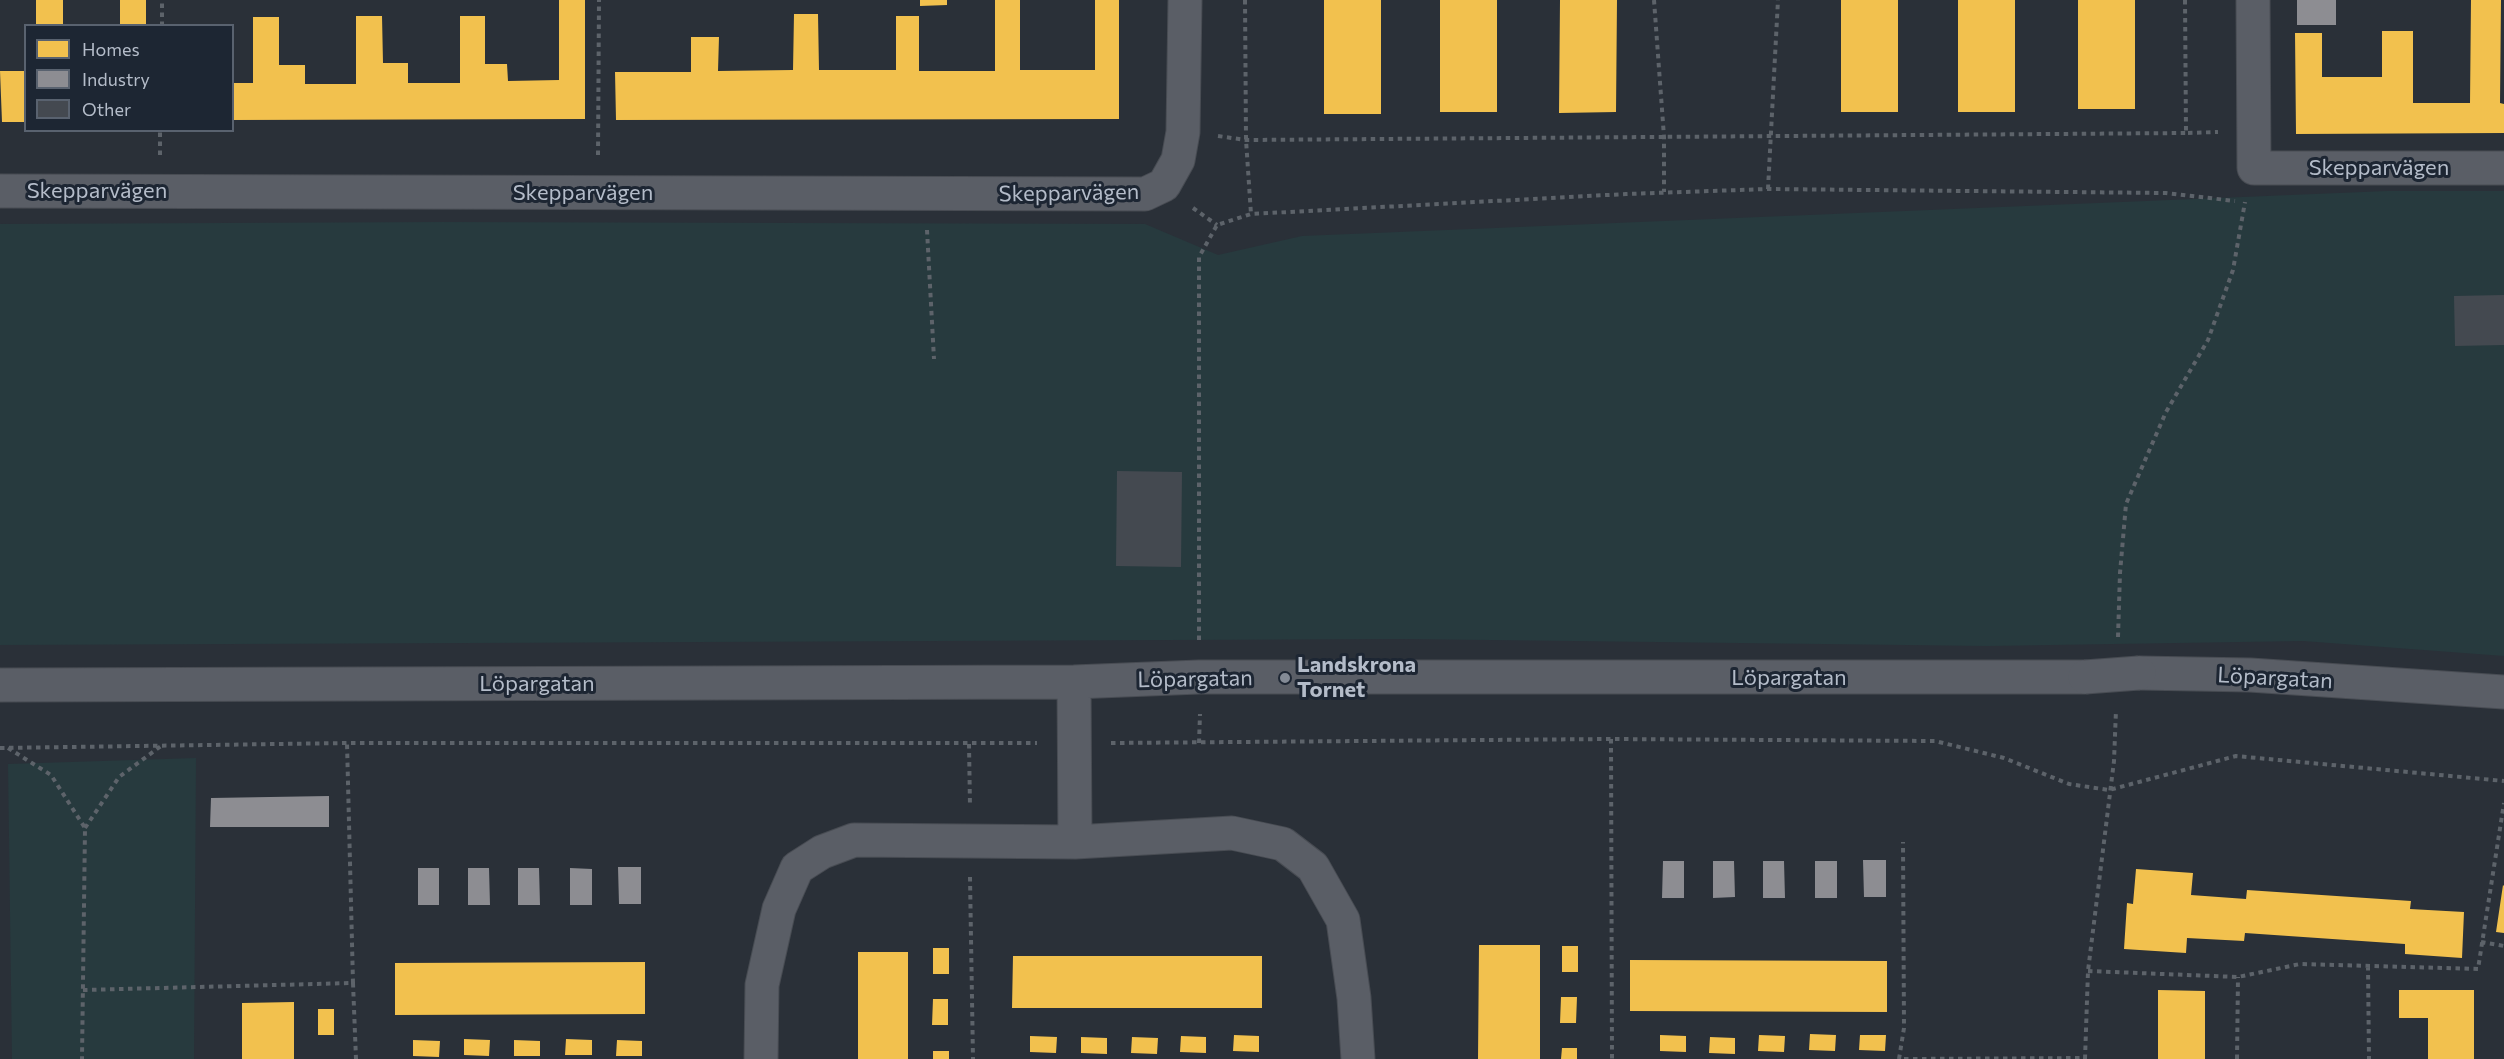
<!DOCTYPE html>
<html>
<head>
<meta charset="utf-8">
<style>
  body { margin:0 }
  #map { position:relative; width:2504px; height:1059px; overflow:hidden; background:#2a3038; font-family:Commissioner,sans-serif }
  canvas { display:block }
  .legend { position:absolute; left:24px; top:24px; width:210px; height:108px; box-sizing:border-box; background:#1d2633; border:2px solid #59626f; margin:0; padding:8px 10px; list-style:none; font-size:18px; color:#b4bcc9 }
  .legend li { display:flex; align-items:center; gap:12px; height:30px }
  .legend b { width:30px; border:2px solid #59626f }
</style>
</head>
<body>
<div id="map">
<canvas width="2504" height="1059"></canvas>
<ul class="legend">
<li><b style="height:16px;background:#f2c14e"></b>Homes</li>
<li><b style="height:16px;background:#8d8d92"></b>Industry</li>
<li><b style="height:16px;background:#444950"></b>Other</li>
</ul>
</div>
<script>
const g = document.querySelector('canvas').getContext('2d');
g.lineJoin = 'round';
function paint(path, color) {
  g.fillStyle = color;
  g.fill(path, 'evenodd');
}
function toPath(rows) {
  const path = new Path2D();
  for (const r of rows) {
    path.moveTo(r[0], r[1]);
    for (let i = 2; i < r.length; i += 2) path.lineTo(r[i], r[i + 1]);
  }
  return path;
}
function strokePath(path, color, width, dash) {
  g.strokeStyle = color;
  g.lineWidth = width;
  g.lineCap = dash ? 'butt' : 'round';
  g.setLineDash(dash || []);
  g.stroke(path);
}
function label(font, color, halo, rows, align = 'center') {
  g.font = font + ' Commissioner,sans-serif';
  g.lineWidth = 6;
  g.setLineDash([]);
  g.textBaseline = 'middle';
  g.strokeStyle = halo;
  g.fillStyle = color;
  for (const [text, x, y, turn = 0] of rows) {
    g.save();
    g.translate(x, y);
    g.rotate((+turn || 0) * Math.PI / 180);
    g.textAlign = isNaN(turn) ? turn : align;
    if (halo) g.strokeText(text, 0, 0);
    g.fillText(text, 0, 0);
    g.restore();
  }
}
paint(toPath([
  [2387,191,2504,191,2504,656,2303,641,1988,646,1406,639,0,645,0,224,443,222,1145,224,1218,255,1302,236],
  [196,758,194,1059,12,1059,8,764]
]), '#273a3e');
paint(toPath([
  [36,0,63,0,63,26,36,26],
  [120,0,146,0,146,26,120,26],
  [559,0,585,0,585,119,232,120,232,83,253,83,253,17,279,17,279,65,305,65,305,84,356,84,356,16,382,16,383,63,408,63,408,83,460,83,460,16,485,16,485,64,507,64,508,81,559,80],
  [920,0,947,0,947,5,920,6],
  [995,0,1020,0,1020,70,1095,70,1095,0,1119,0,1119,119,616,120,615,72,691,72,691,37,719,37,718,71,793,70,794,14,818,14,819,70,896,70,896,16,919,16,919,71,995,71],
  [1324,0,1381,0,1381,114,1324,114],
  [1440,0,1497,0,1497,112,1440,112],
  [1560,0,1617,0,1616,112,1559,113],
  [1841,0,1898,0,1898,112,1841,112],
  [1958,0,2015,0,2015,112,1958,112],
  [2078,0,2135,0,2135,109,2078,109],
  [2471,0,2501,0,2500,103,2504,104,2504,133,2296,134,2295,33,2322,33,2322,77,2382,77,2382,31,2413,31,2413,103,2470,103],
  [0,71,26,71,26,122,2,122],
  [2136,869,2193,873,2191,895,2246,899,2247,890,2411,901,2410,909,2464,912,2462,958,2405,954,2405,944,2245,933,2244,941,2187,938,2186,953,2124,949,2127,903,2133,904],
  [2503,885,2504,886,2504,933,2496,932],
  [1479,945,1540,945,1540,1059,1478,1059],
  [1562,946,1578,946,1578,972,1562,972],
  [933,948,949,948,949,974,933,974],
  [858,952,908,952,908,1059,858,1059],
  [1013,956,1262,956,1262,1008,1012,1008],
  [1630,960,1887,961,1887,1012,1630,1011],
  [645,962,645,1014,395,1015,395,963],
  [2158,990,2205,991,2205,1059,2158,1059],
  [2399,990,2474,990,2474,1059,2428,1059,2428,1018,2399,1018],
  [1561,997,1577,997,1576,1023,1560,1023],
  [933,999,948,999,948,1025,932,1025],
  [294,1002,294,1059,242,1059,242,1003],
  [318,1009,334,1009,334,1035,318,1035],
  [1810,1034,1836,1035,1835,1051,1809,1050],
  [1234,1035,1259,1036,1259,1052,1233,1051],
  [1660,1035,1686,1036,1686,1052,1660,1051],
  [1759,1035,1785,1036,1784,1052,1758,1051],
  [1860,1035,1886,1035,1885,1051,1859,1050],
  [1030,1036,1057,1037,1056,1053,1030,1052],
  [1181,1036,1206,1037,1206,1053,1180,1052],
  [1081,1037,1107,1038,1107,1054,1081,1053],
  [1132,1037,1158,1038,1157,1054,1131,1053],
  [1710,1037,1735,1038,1735,1054,1709,1053],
  [464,1039,490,1040,489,1056,464,1055],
  [566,1039,592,1040,592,1055,565,1055],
  [413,1040,440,1041,439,1057,413,1056],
  [514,1040,540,1041,540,1056,514,1056],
  [617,1040,642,1041,642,1056,616,1056],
  [1562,1048,1577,1048,1577,1059,1561,1059],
  [933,1051,949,1051,949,1059,933,1059]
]), '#f2c14e');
paint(toPath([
  [2297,0,2336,0,2336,25,2297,25],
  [329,796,329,827,210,827,211,798],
  [1863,860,1886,860,1886,897,1864,897],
  [1663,861,1684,861,1684,898,1662,898],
  [1713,861,1734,861,1735,897,1713,898],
  [1763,861,1784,861,1785,898,1763,898],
  [1815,861,1837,861,1837,898,1815,898],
  [618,867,641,867,641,904,619,904],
  [418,868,439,868,439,905,418,905],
  [468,868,489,868,490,905,468,905],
  [518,868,539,868,540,905,518,905],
  [570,868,592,869,592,905,570,905]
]), '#8d8d92');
paint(toPath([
  [2504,295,2504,345,2455,346,2454,296],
  [1117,471,1182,472,1181,567,1116,566]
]), '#444950');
const minor = toPath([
  [2253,0,2254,168,2504,168],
  [0,191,1145,194,1164,185,1178,160,1183,132,1185,0],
  [2139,673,2250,675,2504,692],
  [1074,682,1075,842],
  [0,685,1074,682,1199,677,2085,677],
  [761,1059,762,985,779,909,797,868,822,852,854,840,1075,842,1232,833,1283,844,1313,867,1343,920,1354,998,1358,1059]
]);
strokePath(minor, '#484c53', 35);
strokePath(toPath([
  [1245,0,1246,140,1251,214],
  [1654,0,1664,137,1664,192],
  [2185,0,2186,133,2218,132],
  [162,26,162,0],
  [1218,136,1246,140,2186,133],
  [160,155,160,130],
  [598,155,599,0],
  [1768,189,1778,0],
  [1193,208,1217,225],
  [927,230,934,359],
  [2118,637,2120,573,2126,504,2166,412,2208,340,2233,270,2245,202],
  [1199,640,1199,257,1217,225,1251,214,1626,194,1768,189,2166,193,2235,201],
  [1611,739,1612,1059],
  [1111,743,1611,739,1935,741,2004,758,2069,784,2109,790,2236,756,2504,781],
  [1199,743,1200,714],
  [969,744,970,806],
  [0,748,347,743,1037,743],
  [8,748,51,775,85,828,82,1059],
  [85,828,119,777,161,746],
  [970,877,973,1059],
  [2481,942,2504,946],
  [2368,966,2369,1059],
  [2088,971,2238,977,2300,964,2478,969,2504,803],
  [353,983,356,1059],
  [83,990,353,983,347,743],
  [1899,1059,1904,1028,1903,842],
  [1904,1059,2085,1058],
  [2085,1059,2088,971,2114,761,2116,710],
  [2237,1059,2238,977]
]), '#5d636a', 4, [4.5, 4.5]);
strokePath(minor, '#5a5e66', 33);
const minorBridge = toPath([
  [2085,677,2139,673]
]);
strokePath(minorBridge, '#484c53', 35, []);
strokePath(minorBridge, '#5a5e66', 33);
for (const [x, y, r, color] of [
  [1285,678,6,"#848b96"]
]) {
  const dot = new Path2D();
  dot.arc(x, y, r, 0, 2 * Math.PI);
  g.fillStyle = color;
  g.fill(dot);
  strokePath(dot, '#1d2633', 2);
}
label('22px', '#b4bcc9', '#1d2633', [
  ["Skepparvägen",2379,168],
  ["Skepparvägen",97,191],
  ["Skepparvägen",583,193],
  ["Skepparvägen",1069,193,-1],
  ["Löpargatan",1789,678],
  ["Löpargatan",2275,678,3],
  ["Löpargatan",1195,679,-1],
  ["Löpargatan",537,684]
]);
label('bold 22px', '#b4bcc9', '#1d2633', [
  ["Landskrona",1297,665],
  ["Tornet",1297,690]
], 'left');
</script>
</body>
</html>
